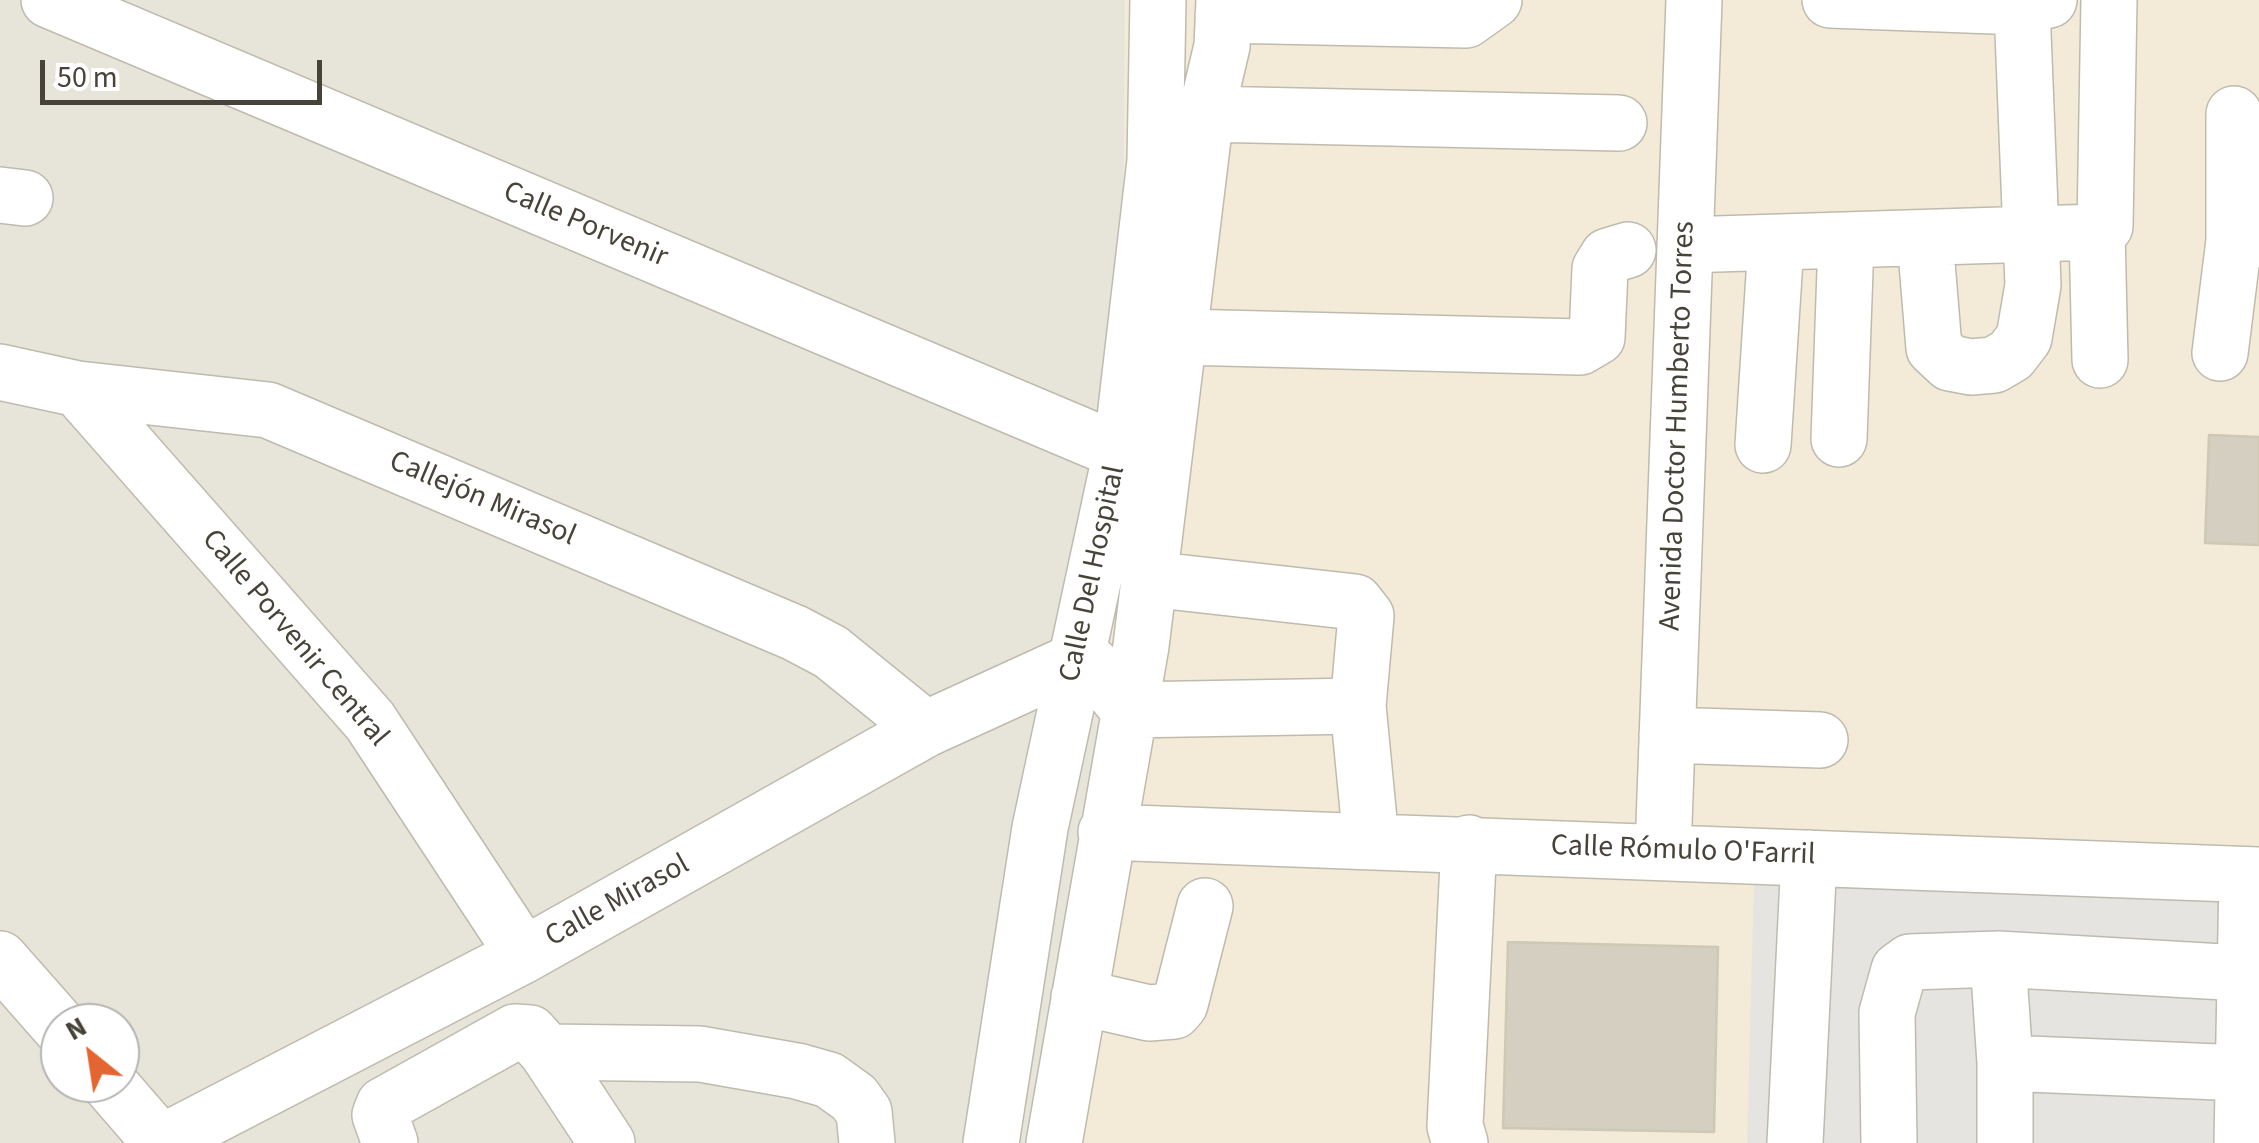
<!DOCTYPE html>
<html>
<head>
<meta charset="utf-8">
<style>
  body { margin:0 }
  #map { position:relative; width:2259px; height:1143px; overflow:hidden; background:#f3f2ea; font-family:"Source Sans 3",sans-serif }
  canvas { display:block }
  .north { position:absolute; left:40px; top:1003px; width:100px; height:100px; box-sizing:border-box; background:#fff; border:2px solid #b5b4b0; border-radius:50%; rotate:330deg; font-size:28px; font-weight:700; line-height:40px; text-align:center; color:#474339 }
  .north::after { content:''; display:block; margin:auto; width:35px; height:45px; background:#e36632; clip-path:polygon(50% 0,100% 100%,50% 72%,0 100%) }
  .scale { position:absolute; left:40px; top:60px; width:282px; height:45px; box-sizing:border-box; border:5px solid #474339; border-top:0; padding-left:12px; font-size:30px; line-height:35px; white-space:nowrap; color:#474339; -webkit-text-stroke:8px #fff; paint-order:stroke }
</style>
</head>
<body>
<div id="map">
<canvas width="2259" height="1143"></canvas>
<div class="north">N</div>
<div class="scale">50 m</div>
</div>
<script>
const g = document.querySelector('canvas').getContext('2d');
g.lineJoin = 'round';
function paint(path, color) {
  g.fillStyle = color;
  g.fill(path, 'evenodd');
}
function toPath(rows) {
  const path = new Path2D();
  for (const r of rows) {
    path.moveTo(r[0], r[1]);
    for (let i = 2; i < r.length; i += 2) path.lineTo(r[i], r[i + 1]);
  }
  return path;
}
function strokePath(path, color, width, dash) {
  g.strokeStyle = color;
  g.lineWidth = width;
  g.lineCap = dash ? 'butt' : 'round';
  g.setLineDash(dash || []);
  g.stroke(path);
}
function label(font, color, halo, rows, align = 'center') {
  g.font = font + ' "Source Sans 3",sans-serif';
  g.lineWidth = 9;
  g.setLineDash([]);
  g.textBaseline = 'middle';
  g.strokeStyle = halo;
  g.fillStyle = color;
  for (const [text, x, y, turn = 0] of rows) {
    g.save();
    g.translate(x, y);
    g.rotate((+turn || 0) * Math.PI / 180);
    g.textAlign = isNaN(turn) ? turn : align;
    if (halo) g.strokeText(text, 0, 0);
    g.fillText(text, 0, 0);
    g.restore();
  }
}
paint(toPath([
  [0,0,2259,0,2259,1143,0,1143],
  [60,1023,120,1023,120,1083,60,1083]
]), '#e7e4d9');
paint(toPath([
  [1125,0,2259,0,2259,1143,1084,1143,1121,452]
]), '#f3ebd8');
paint(toPath([
  [1754,881,2259,899,2259,1143,1747,1143]
]), '#e5e4e1');
const building = toPath([
  [2209,435,2259,437,2259,545,2205,543,2209,435],
  [1508,942,1718,947,1714,1132,1503,1128,1508,942]
]);
paint(building, '#d4cfc1');
strokePath(building, '#cec8b5', 2.5);
const minor = toPath([
  [49,0,1121,452],
  [1830,0,2022,7],
  [1223,15,1466,20,1494,0],
  [1206,114,1619,123],
  [2234,114,2234,241,2259,240],
  [0,195,25,198],
  [2097,232,2100,360],
  [1925,239,1934,348,1950,363,1971,367,1994,365,2011,355,2024,338,2033,285,2022,7,2049,0],
  [1685,245,2097,232,2105,226,2109,0],
  [1182,337,1580,347,1597,337,1600,269,1608,256,1628,250],
  [2220,353,2234,241],
  [0,372,78,389,268,410,795,633,831,652,926,729],
  [78,389,370,721,524,955],
  [1839,439,1846,242],
  [1763,445,1776,244],
  [1149,579,1355,602,1366,616,1358,706],
  [1667,735,1820,740],
  [1106,832,2259,875],
  [1663,851,1694,0],
  [0,959,60,1027],
  [1079,997,1149,1013,1174,1011,1180,1004,1205,906],
  [547,1052,700,1054,797,1071,829,1080,854,1098,864,1112,867,1143],
  [2005,1063,1998,959,2259,974],
  [109,1083,161,1143],
  [161,1143,524,955,926,729,1075,661,1092,665,1129,710,1358,706,1371,841],
  [390,1143,380,1115,384,1105,515,1032,530,1033,547,1052,607,1143],
  [991,1143,1040,828,1121,452,1155,161,1158,0],
  [1054,1143,1141,646,1206,114,1222,46,1224,0],
  [1460,1143,1455,1126,1469,843],
  [1795,1143,1809,858],
  [1889,1143,1887,1013,1899,970,1910,962,1998,959],
  [2005,1143,2005,1063,2242,1073],
  [2242,1143,2247,875]
]);
strokePath(minor, '#bebbae', 58);
strokePath(minor, '#fff', 55);
label('30px', '#474339', '#fff', [
  ["Calle Porvenir",585,226,23],
  ["Avenida Doctor Humberto Torres",1679,426,-88],
  ["Callejón Mirasol",482,500,23],
  ["Calle Del Hospital",1094,574,-78],
  ["Calle Porvenir Central",294,639,50],
  ["Calle Rómulo O'Farril",1683,852,2],
  ["Calle Mirasol",618,902,-29]
]);
</script>
</body>
</html>
